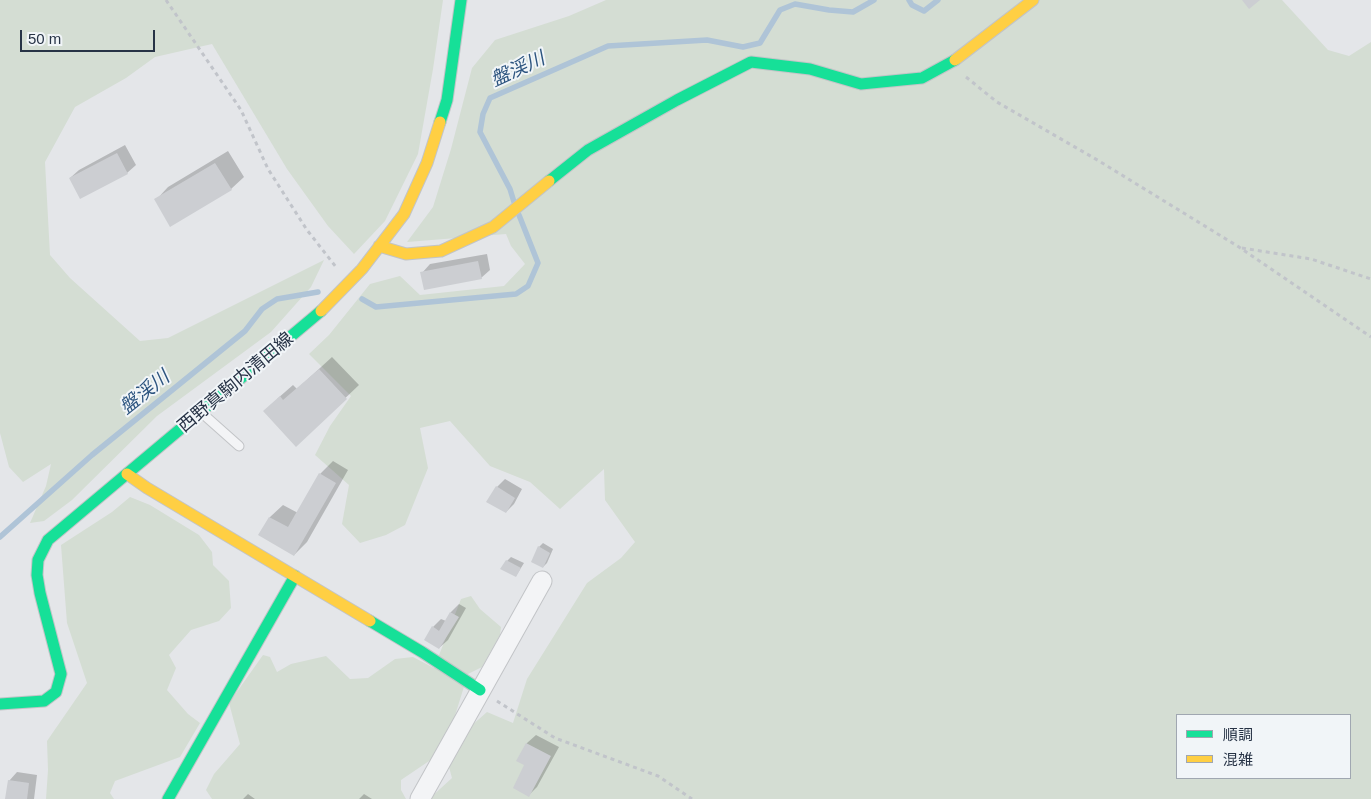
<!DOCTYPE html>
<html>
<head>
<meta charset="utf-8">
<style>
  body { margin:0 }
  #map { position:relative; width:1371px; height:799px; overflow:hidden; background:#e4e6e9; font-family:Arial,"Noto Sans JP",sans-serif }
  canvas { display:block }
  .legend { position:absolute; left:1176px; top:714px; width:175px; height:65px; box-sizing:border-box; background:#f1f5f8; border:1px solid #a0a7b1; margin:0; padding:6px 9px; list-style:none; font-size:15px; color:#273346 }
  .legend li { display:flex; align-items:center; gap:10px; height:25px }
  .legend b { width:25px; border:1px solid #a0a7b1 }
  .scale { position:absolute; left:20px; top:30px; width:135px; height:22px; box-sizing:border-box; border:2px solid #273346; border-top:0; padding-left:6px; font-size:15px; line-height:18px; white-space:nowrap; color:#273346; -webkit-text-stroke:4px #f1f5f8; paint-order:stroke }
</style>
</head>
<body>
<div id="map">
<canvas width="1371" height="799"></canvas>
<ul class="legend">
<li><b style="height:6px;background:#16e098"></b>順調</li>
<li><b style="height:6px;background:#ffcf43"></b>混雑</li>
</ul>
<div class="scale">50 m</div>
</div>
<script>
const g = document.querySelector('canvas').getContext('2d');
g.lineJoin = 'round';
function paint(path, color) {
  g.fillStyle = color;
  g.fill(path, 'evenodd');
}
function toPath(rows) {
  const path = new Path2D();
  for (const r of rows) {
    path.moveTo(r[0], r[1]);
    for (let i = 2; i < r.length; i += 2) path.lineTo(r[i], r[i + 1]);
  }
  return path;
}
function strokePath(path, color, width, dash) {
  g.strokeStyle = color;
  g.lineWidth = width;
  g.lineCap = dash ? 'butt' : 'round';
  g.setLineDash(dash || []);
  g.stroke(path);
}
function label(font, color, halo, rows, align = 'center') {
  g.font = font + ' Arial,"Noto Sans JP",sans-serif';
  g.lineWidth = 4;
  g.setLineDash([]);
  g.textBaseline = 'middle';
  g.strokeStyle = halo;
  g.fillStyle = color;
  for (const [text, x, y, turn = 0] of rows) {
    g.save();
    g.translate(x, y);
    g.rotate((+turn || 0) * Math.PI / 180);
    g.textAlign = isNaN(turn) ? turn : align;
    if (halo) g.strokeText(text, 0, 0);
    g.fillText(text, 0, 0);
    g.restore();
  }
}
paint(toPath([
  [0,0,443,0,433,69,418,154,385,221,354,254,328,226,287,169,212,44,155,57,126,78,75,107,45,162,50,255,70,278,140,341,168,338,324,260,311,287,271,332,157,416,72,500,44,521,30,523,46,486,51,464,23,482,9,467,0,433],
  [606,0,1282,0,1328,50,1349,56,1371,42,1371,799,429,799,452,778,449,767,435,757,401,780,401,790,406,799,212,799,206,790,214,774,240,744,229,703,263,655,270,657,277,672,291,664,326,656,350,679,368,678,395,659,413,657,434,668,461,599,471,596,480,609,501,627,500,635,482,667,468,674,452,725,470,727,487,712,513,723,527,679,587,583,621,558,635,542,605,500,604,469,560,509,530,482,490,466,450,421,420,428,428,468,405,525,386,535,360,543,342,524,349,485,315,455,330,426,351,396,309,354,329,335,370,284,400,276,420,295,504,286,525,264,511,246,506,234,407,242,433,207,451,149,472,68,495,40,569,16],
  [1177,715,1350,715,1350,778,1177,778],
  [130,497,150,505,199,535,212,552,213,565,229,581,231,608,219,621,191,630,169,655,176,668,167,690,188,714,200,723,180,757,115,781,110,793,114,799,46,799,48,770,47,741,87,683,67,623,61,545,112,512]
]), '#d4ddd3');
paint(toPath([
  [125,145,136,165,127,173,70,178,79,170],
  [228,151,244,177,231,189,156,200,168,187],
  [487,254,490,270,481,278,422,273,430,264],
  [332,357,359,385,296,445,277,399,293,385,297,389],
  [333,461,348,470,307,542,294,555,260,535,270,517,283,505,298,513,320,474],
  [505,479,522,489,514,504,506,512,497,487],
  [543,543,553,549,547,563,543,567,539,547],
  [511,557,524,563,516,576,507,561],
  [459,604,466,608,448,640,439,648,433,627,441,619,446,621,451,612],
  [536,735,559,747,537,787,529,795,526,765,518,760,527,743],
  [17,772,37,775,34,799,6,799,9,781],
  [248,794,255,799,243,799],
  [364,794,372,799,359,799]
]), '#0003');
strokePath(toPath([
  [909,0,912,5,924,11,938,0],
  [514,202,510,189,480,132,483,114,490,98,608,46,707,40,743,47,760,43,780,10,795,4,829,10,853,12,874,0],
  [362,299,376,307,516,294,528,286,538,263,519,215],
  [0,537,92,455,245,331,262,309,277,299,318,292]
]), '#afc4d7', 5.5);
paint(toPath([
  [1242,0,1260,0,1249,9],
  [117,153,128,174,80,199,69,178],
  [215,163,232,190,170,227,154,199],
  [478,261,482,279,424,290,420,272],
  [319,369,347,399,296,447,263,411,280,396,283,400],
  [319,473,336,483,294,556,258,535,269,517,288,527],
  [496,486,515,498,506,513,486,502],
  [538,546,550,553,543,568,531,562],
  [506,560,521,568,516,577,500,569],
  [450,612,459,617,439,649,424,640,432,626,439,631],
  [526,743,551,756,529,797,513,788,524,765,516,761],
  [8,780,29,783,27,799,5,799]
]), '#ccced2');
const lane = toPath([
  [203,414,239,446]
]);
const street = toPath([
  [420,799,542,581]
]);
const fast = toPath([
  [440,122,447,100,461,0],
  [549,181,588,150,677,100,751,62,810,69,861,84,922,78,955,60],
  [370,621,422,652,480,690],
  [0,704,44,701,56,692,61,674,40,593,37,575,38,560,48,540,321,311],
  [168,799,295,576]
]);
const slow = toPath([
  [955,60,1033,0],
  [379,246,406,254,441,251,493,227,549,181],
  [321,311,362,269,404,214,427,163,440,122],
  [127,474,147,488,370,621]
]);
strokePath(lane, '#c2c4c7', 11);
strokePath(street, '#c2c4c7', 21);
strokePath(fast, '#c2c4c7', 13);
strokePath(slow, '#c2c4c7', 13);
strokePath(toPath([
  [166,0,241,110,268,169,307,230,336,267],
  [966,77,997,102,1099,161,1239,247,1371,337],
  [1242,248,1311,259,1371,279],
  [497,701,555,738,658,776,692,799]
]), '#c1c4ca', 3, [4, 4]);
strokePath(lane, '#f3f4f6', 9);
strokePath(street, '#f3f4f6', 19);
strokePath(fast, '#16e098', 11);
strokePath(slow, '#ffcf43', 11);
label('18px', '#273346', '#f1f5f8', [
  ["西野真駒内清田線",236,383,-40]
]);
label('italic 19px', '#2c547f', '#f1f5f8', [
  ["盤渓川",518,70,-25],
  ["盤渓川",145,393,-39]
]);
</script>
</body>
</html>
